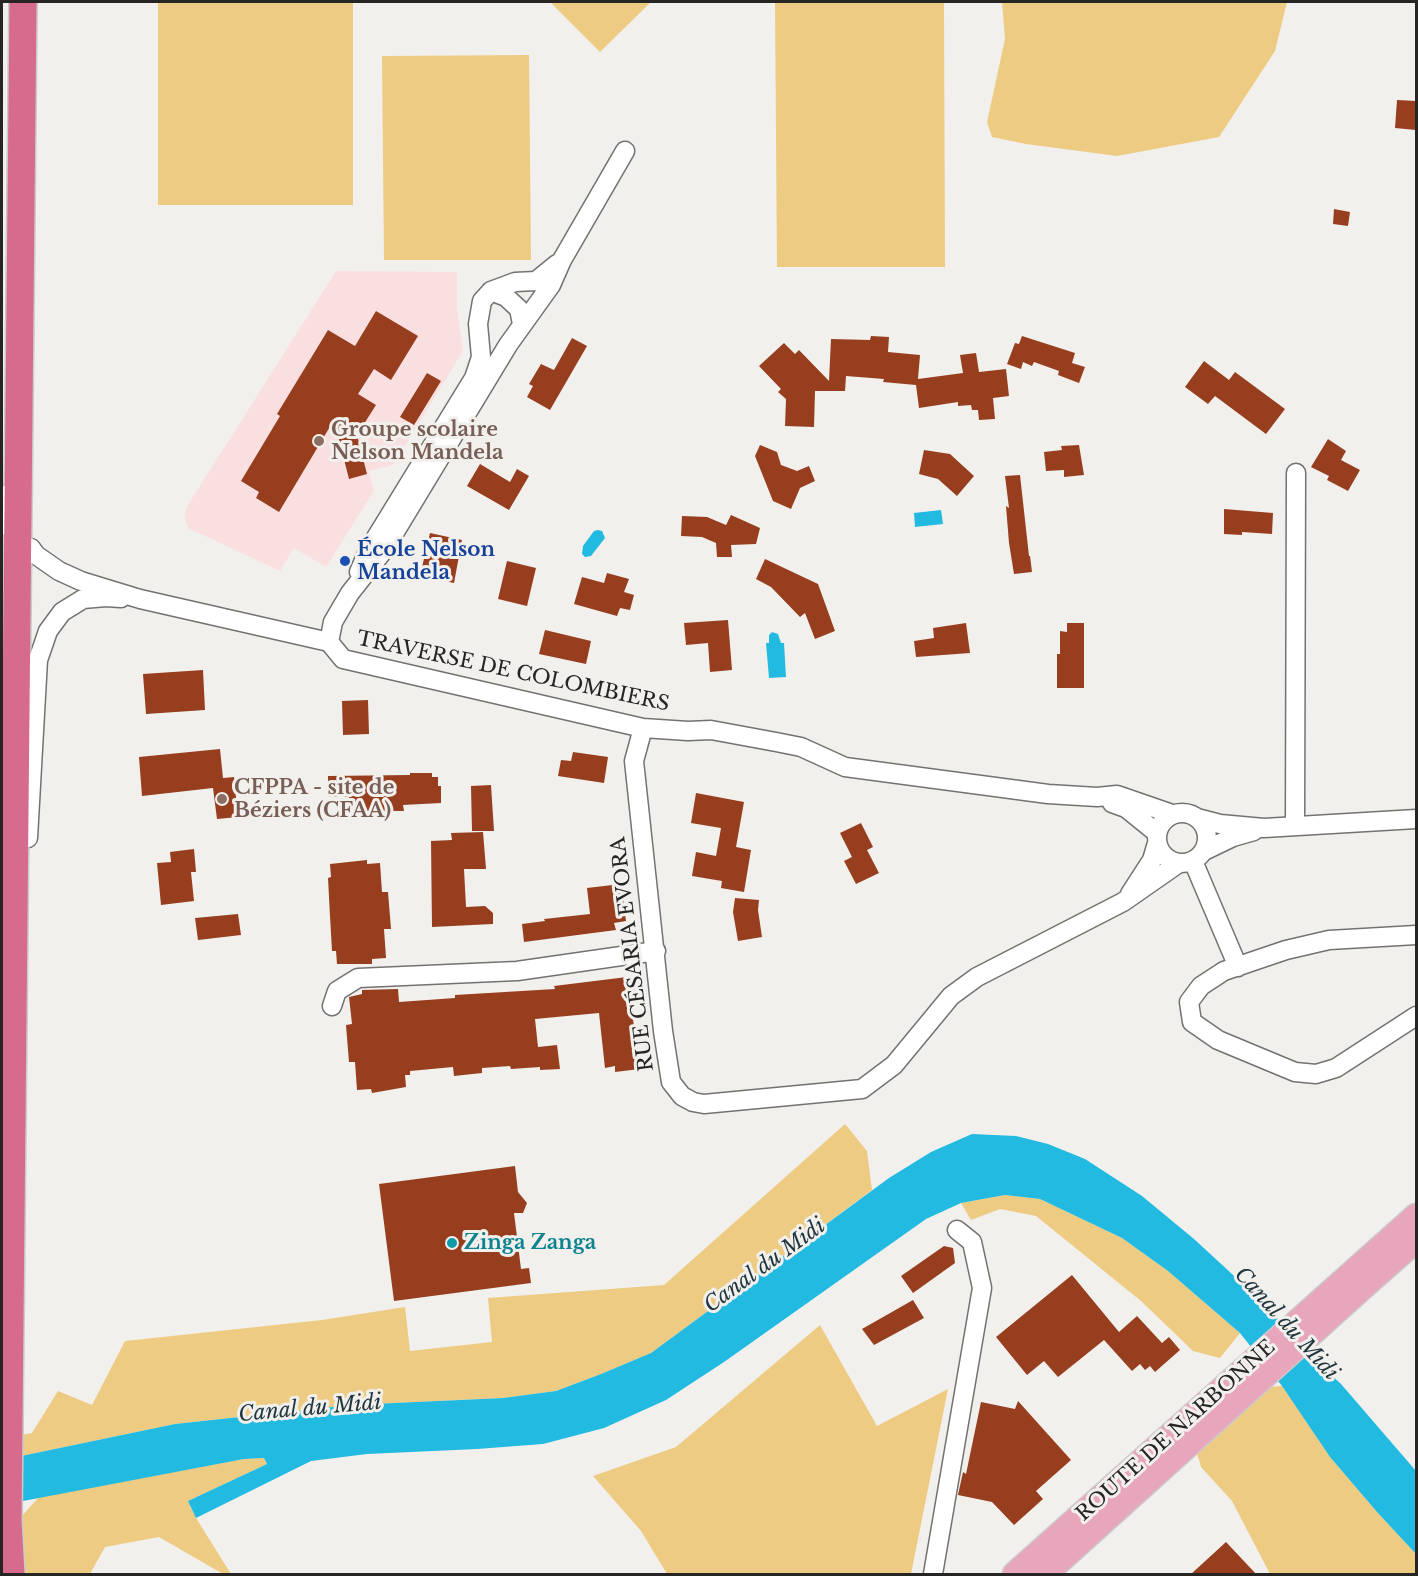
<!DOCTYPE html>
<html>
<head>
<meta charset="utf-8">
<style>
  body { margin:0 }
  #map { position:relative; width:1418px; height:1576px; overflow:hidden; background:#f2f0ed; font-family:"Libre Baskerville",serif }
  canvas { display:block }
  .frame { position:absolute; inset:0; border:3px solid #262524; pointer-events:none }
</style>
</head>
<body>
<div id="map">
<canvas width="1418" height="1576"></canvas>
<div class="frame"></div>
</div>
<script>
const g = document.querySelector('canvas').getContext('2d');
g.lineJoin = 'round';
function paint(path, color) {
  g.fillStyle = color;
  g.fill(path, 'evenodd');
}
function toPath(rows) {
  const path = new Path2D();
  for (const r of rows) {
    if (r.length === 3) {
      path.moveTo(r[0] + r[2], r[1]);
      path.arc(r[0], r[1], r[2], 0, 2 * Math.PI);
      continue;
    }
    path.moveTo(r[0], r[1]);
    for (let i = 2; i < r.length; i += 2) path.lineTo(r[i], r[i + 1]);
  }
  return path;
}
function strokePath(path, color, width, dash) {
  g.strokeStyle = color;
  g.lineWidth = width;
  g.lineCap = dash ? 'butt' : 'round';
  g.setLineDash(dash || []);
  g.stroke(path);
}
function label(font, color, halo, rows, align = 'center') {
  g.font = font + ' "Libre Baskerville",serif';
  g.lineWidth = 6;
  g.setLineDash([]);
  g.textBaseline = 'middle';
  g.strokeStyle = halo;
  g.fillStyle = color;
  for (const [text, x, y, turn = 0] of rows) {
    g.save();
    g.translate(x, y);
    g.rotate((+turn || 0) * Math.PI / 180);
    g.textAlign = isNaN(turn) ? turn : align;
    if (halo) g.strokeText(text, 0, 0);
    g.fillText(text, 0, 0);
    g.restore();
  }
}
paint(toPath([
  [336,271,457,272,457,307,463,351,393,465,369,471,374,491,326,567,294,548,280,571,188,528,185,520,186,508]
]), '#fadfe1');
paint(toPath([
  [158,2,353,2,353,205,158,205],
  [550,2,651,2,600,52],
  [775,2,944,2,945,267,777,267],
  [1002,2,1287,2,1275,51,1219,137,1117,156,1026,144,992,137,987,122,1005,39],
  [529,55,531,260,384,260,382,56],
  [845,1124,867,1151,872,1190,651,1353,601,1374,556,1391,503,1398,351,1405,175,1424,2,1460,2,1439,32,1433,58,1391,92,1405,125,1341,322,1320,405,1307,410,1351,492,1342,488,1298,664,1285],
  [1005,1195,1040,1199,1122,1238,1168,1271,1240,1333,1220,1358,1193,1351,1141,1301,1036,1216,1000,1209,971,1220,961,1203],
  [820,1325,877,1426,948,1389,911,1574,667,1574,641,1531,593,1476,676,1447],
  [1282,1386,1330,1457,1377,1512,1416,1554,1416,1574,1270,1574,1232,1501,1201,1467,1193,1440,1251,1388],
  [264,1458,267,1464,188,1501,196,1518,231,1574,223,1574,159,1537,105,1547,90,1574,24,1574,20,1518,39,1497,244,1459]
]), '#edcb82');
paint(toPath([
  [941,510,943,524,915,527,914,513],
  [598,530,602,531,605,538,591,556,585,557,582,554,583,546,594,531],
  [772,632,778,634,781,643,784,643,786,677,769,678,766,643,769,643,769,635],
  [972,1134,1016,1136,1048,1144,1085,1159,1142,1196,1194,1239,1270,1309,1317,1362,1341,1384,1416,1471,1416,1554,1377,1512,1330,1457,1282,1386,1240,1333,1168,1271,1122,1238,1040,1199,1005,1195,961,1203,926,1219,724,1362,666,1400,604,1428,543,1444,477,1449,367,1454,311,1461,196,1518,188,1501,267,1464,264,1458,244,1459,2,1505,2,1460,175,1424,351,1405,503,1398,556,1391,601,1374,651,1353,889,1178,931,1152]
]), '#22bae1');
paint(toPath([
  [1397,100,1416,101,1416,130,1395,128],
  [1334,209,1350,212,1348,226,1333,224],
  [376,311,418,336,391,380,374,369,358,394,376,405,357,435,367,474,349,479,334,420,279,512,256,498,259,492,241,481,280,416,277,414,328,330,355,346],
  [871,336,889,337,888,352,920,355,918,379,963,373,960,355,976,353,979,372,1006,369,1009,396,993,398,995,419,979,420,978,410,972,410,971,405,958,406,958,402,919,408,916,385,883,382,884,379,846,376,845,391,815,391,814,427,785,426,786,399,778,392,781,389,759,366,784,343,795,354,799,350,829,381,831,339,870,340],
  [1022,336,1075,353,1072,363,1085,367,1079,383,1058,375,1059,371,1034,362,1032,366,1023,362,1021,369,1007,364,1015,343,1019,344],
  [572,338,587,346,550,410,527,397,533,386,529,384,541,364,554,370],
  [1204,361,1229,380,1235,372,1285,409,1266,434,1215,396,1208,404,1185,387],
  [427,373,441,381,414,425,400,417],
  [1328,439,1346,451,1341,460,1360,470,1348,491,1327,480,1329,476,1311,467],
  [760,445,777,452,781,465,797,471,809,466,815,481,800,488,791,509,773,501,755,456],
  [1079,445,1084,475,1064,477,1064,470,1046,471,1044,452,1062,450,1061,446],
  [924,450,950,454,974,476,957,496,938,479,919,474],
  [480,464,510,482,517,469,529,476,509,510,467,486],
  [1020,475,1029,556,1030,556,1032,572,1014,574,1009,543,1006,506,1009,508,1005,476],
  [1224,509,1273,513,1272,534,1242,532,1242,535,1224,534],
  [731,515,760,528,756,544,731,545,732,557,717,557,716,543,702,537,681,536,682,516,707,517,726,525],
  [430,533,462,540,454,583,420,576],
  [765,559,818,584,835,631,815,639,805,613,800,617,771,587,756,579],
  [507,561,536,568,527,606,498,599],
  [607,573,629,579,624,592,634,595,630,610,620,608,617,616,574,604,582,577,604,583],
  [728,620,732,670,710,672,708,643,686,645,684,623],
  [966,623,970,653,916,657,914,641,934,638,933,628],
  [1067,623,1084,623,1084,688,1057,688,1057,654,1060,654,1060,631,1067,632],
  [545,630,591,641,586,664,539,654],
  [203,670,205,710,146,714,143,674],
  [368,700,369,734,343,735,342,701],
  [220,749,223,778,234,777,238,817,217,819,213,788,142,796,139,757],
  [573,752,608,757,604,783,558,776,561,760,571,761],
  [410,773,432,773,432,777,438,777,438,786,441,786,441,803,403,805,404,811,370,811,370,815,349,815,349,797,328,797,328,776,410,775],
  [491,785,494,831,472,831,471,786],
  [696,793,744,802,736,847,751,850,744,892,721,888,722,881,692,876,696,852,716,856,721,828,691,823],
  [861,823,873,847,867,850,879,873,856,884,844,861,852,857,840,833],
  [483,832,486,869,464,869,466,907,485,906,493,913,493,924,432,927,431,841,452,840,451,833],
  [194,849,196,872,191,872,194,901,161,905,157,863,171,862,170,852],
  [367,860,367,864,380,863,382,892,388,892,391,929,384,929,386,958,372,959,372,964,337,964,336,951,332,951,330,916,328,878,331,877,330,864],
  [621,884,626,921,614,923,616,930,524,942,522,924,545,921,544,919,590,914,587,888],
  [735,898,759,900,758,910,762,937,738,941,733,912],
  [238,914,241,935,198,940,195,918],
  [627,977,640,1069,615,1072,615,1066,605,1068,599,1013,535,1019,538,1047,557,1045,560,1069,540,1070,540,1067,511,1069,510,1066,482,1068,482,1073,454,1076,453,1067,410,1071,410,1075,405,1075,406,1087,372,1093,371,1089,357,1090,355,1062,349,1062,346,1025,352,1024,349,997,362,994,362,990,398,989,399,1002,455,998,455,995,555,989,554,986],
  [515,1166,518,1192,527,1203,523,1213,514,1213,521,1269,529,1268,531,1283,394,1301,379,1184],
  [944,1246,953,1248,955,1263,913,1293,901,1276],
  [1072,1275,1119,1332,1137,1316,1162,1343,1169,1337,1180,1350,1155,1372,1150,1366,1145,1370,1140,1364,1132,1371,1104,1340,1058,1377,1044,1361,1027,1375,996,1337],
  [913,1300,924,1318,874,1345,862,1329],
  [1018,1401,1071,1460,1036,1491,1043,1499,1014,1525,992,1502,958,1495,963,1472,966,1474,981,1402,1015,1409],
  [1226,1542,1257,1575,1190,1575]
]), '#973e1e');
const minor = toPath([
  [491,291,506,297,519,309,522,324],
  [2,525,7,511,8,494],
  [31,548,36,555,59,571,81,581,140,599,329,642,343,659,643,728,688,731,711,730,776,742,801,747,845,767,1048,794,1097,797,1117,795,1172,814],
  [359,572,369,549,474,378,481,357,478,324,482,301,491,291,515,282,536,281,557,264],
  [329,642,333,622,350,593,384,550,508,345,551,285,562,260,625,151],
  [643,728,634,761,663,1031,671,1082,682,1096,693,1102,704,1104,862,1089,894,1065,951,996,977,977,1123,902,1179,863],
  [1112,803,1126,808,1157,833],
  [1182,838,25],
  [1197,818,1220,824,1264,828,1416,819],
  [1295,826,1296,473],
  [28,838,38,660,48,631,62,612,83,599,106,597,121,598],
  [1204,851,1233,837,1254,831],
  [1193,861,1238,967],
  [1130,894,1152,860,1157,843],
  [1416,935,1329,940,1286,950,1224,971,1201,986,1189,1002,1192,1022,1218,1040,1295,1072,1316,1074,1336,1068,1416,1016],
  [332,1006,337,991,358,978,517,971,656,951],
  [933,1574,982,1288,972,1242,957,1230]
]);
const major = toPath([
  [1015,1574,1416,1216],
  [1045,1574,1364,1286,1416,1240]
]);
const highway = toPath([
  [11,1574,8,1521,23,2]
]);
strokePath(minor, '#747270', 21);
strokePath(major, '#cbcbca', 27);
strokePath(highway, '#cbcbca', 30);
strokePath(minor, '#fff', 18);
strokePath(major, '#e7a6bb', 24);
strokePath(highway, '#d76b8d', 27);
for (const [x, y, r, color] of [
  [319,441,6,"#8d6e63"],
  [345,561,6,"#1a4fb4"],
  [222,799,6,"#8d6e63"],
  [452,1243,6,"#0f9aa8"]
]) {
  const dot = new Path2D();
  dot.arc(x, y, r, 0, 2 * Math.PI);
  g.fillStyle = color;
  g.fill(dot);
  strokePath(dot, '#f2f0ed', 2);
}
label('bold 20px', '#785e54', '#f2f0ed', [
  ["Groupe scolaire",331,430],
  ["Nelson Mandela",331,453],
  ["CFPPA - site de",234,788],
  ["Béziers (CFAA)",234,811]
], 'left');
label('bold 20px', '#164399', '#f2f0ed', [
  ["École Nelson",357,550],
  ["Mandela",357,573]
], 'left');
label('20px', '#262524', '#f2f0ed', [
  ["TRAVERSE DE COLOMBIERS",513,672,12],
  ["RUE CÉSARIA EVORA",633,954,-97],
  ["ROUTE DE NARBONNE",1176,1431,-42]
]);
label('bold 20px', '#0d838f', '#f2f0ed', [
  ["Zinga Zanga",464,1243]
], 'left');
label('italic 21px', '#1f363e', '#f2f0ed', [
  ["Canal du Midi",765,1266,-36],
  ["Canal du Midi",1286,1324,48],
  ["Canal du Midi",310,1409,-5]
]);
</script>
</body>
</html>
